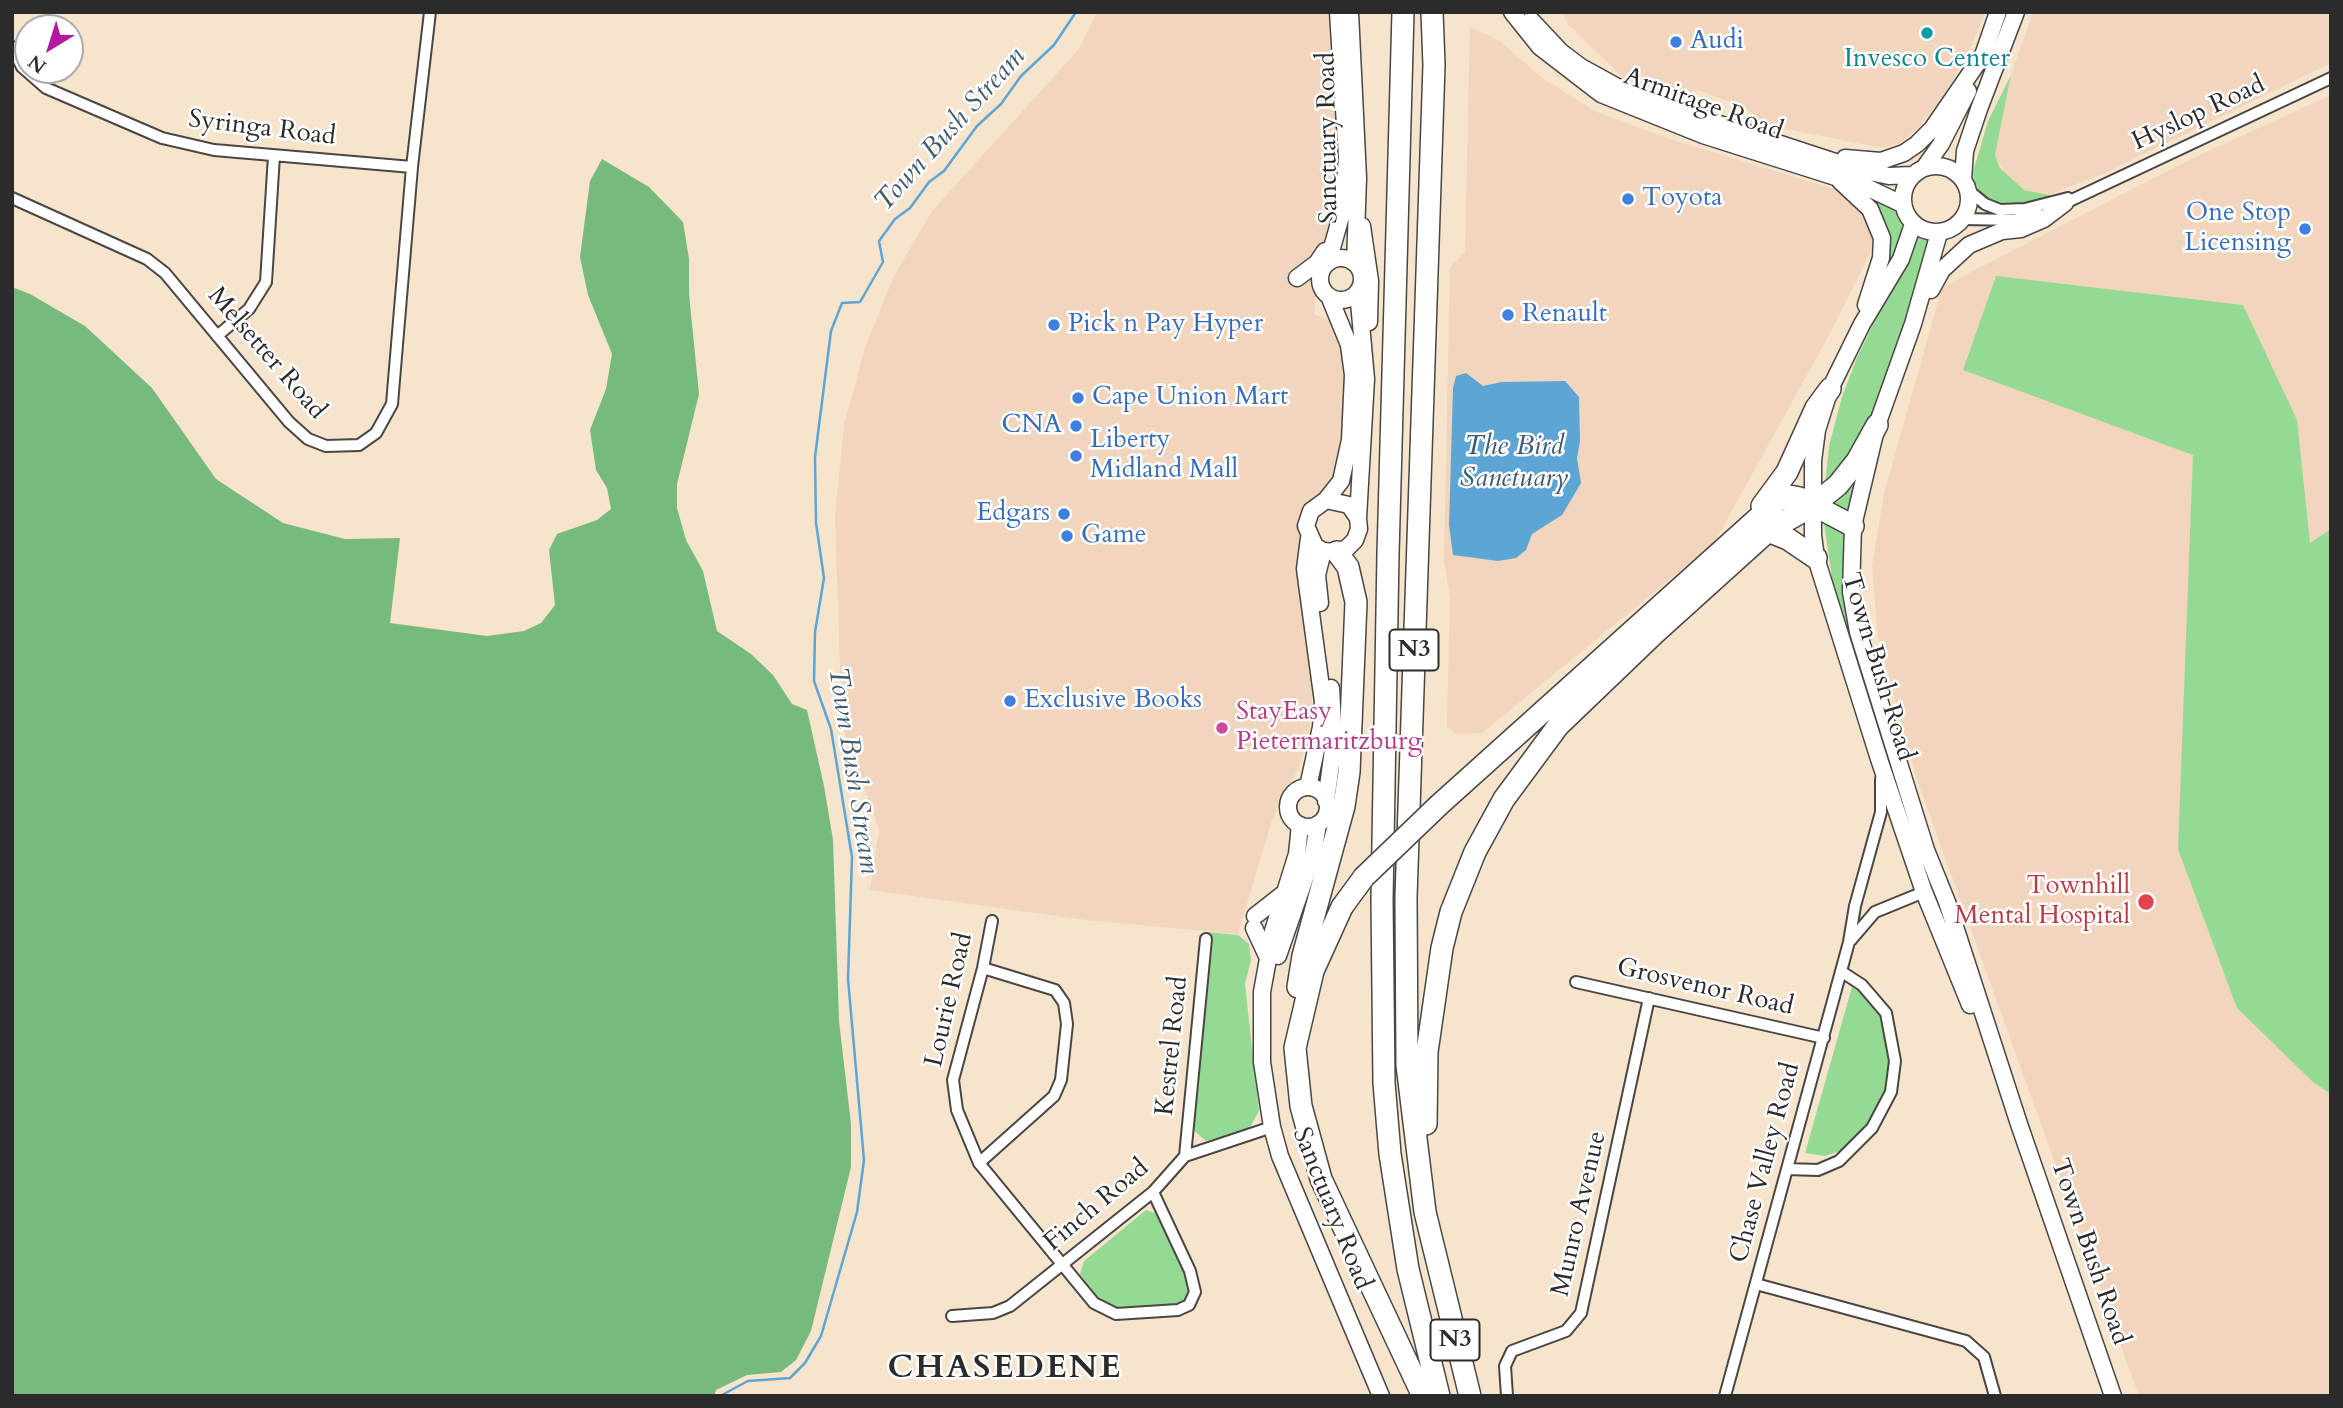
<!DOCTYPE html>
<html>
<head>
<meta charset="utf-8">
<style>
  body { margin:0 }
  #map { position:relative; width:2343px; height:1408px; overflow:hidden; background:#f6e4cd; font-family:Cardo,serif }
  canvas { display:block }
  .frame { position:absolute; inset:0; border:14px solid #2b2b2b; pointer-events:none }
  .north { position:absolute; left:14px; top:14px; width:70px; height:70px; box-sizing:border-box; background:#fff; border:2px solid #aaa; border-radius:50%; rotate:218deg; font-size:19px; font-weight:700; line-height:28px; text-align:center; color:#2b2b2b }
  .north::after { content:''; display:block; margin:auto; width:24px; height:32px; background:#b5179e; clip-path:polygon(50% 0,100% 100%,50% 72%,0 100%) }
</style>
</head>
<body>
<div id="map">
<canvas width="2343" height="1408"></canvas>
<div class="frame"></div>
<div class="north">N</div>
</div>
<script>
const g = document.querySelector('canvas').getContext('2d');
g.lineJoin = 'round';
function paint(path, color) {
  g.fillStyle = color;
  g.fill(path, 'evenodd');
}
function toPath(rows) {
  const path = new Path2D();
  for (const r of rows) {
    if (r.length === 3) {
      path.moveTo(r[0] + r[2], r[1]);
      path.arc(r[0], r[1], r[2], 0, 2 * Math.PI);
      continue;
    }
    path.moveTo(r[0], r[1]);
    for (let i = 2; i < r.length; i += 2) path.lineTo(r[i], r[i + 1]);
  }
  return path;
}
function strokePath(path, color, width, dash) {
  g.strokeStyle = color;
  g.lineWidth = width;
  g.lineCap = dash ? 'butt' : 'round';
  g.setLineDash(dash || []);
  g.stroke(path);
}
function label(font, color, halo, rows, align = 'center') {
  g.font = font + ' Cardo,serif';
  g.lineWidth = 5;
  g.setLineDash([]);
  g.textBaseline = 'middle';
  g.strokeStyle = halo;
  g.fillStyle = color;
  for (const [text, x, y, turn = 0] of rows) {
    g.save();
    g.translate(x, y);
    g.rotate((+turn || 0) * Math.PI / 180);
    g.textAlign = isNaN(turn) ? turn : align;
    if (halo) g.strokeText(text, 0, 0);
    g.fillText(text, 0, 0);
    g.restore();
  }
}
paint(toPath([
  [1097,12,1328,12,1335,57,1343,179,1320,261,1314,314,1330,321,1342,333,1345,346,1347,425,1341,470,1321,497,1303,509,1300,591,1315,666,1309,737,1299,767,1272,820,1238,934,1086,920,870,890,879,830,842,724,835,516,844,425,865,348,894,276,932,211,1079,49],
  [1563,12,1986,12,1964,62,1939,102,1917,129,1901,143,1883,148,1781,128,1762,121,1744,107,1698,90,1681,95,1622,77,1567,23],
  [2033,12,2331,12,2331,63,2107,172,2051,194,2024,190,2008,179,1995,155,2011,75],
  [1470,27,1500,41,1541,77,1594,111,1667,138,1844,192,1862,207,1877,239,1828,337,1714,543,1482,733,1456,734,1447,727,1450,598,1444,560,1450,267,1465,252],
  [2331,95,2331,1396,2139,1396,1916,777,1878,637,1872,566,1884,494,1942,287,2191,159]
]), '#f1d5bd');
paint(toPath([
  [2011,75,1995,155,2000,168,2024,190,2060,197,2004,208,1983,196,1974,182,1973,172,1988,121],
  [1868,197,1895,210,1902,225,1899,246,1884,275,1890,239,1883,216],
  [1916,235,1934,240,1863,452,1824,495,1829,446,1842,397,1856,360],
  [1996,276,2243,305,2297,420,2310,543,2331,529,2331,1094,2313,1082,2237,1008,2178,849,2193,455,1963,370],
  [1866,463,1853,517,1830,507,1851,489],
  [1823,516,1848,528,1859,652,1866,692,1835,598],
  [1206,932,1238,935,1249,944,1251,960,1245,984,1259,1111,1249,1129,1206,1141,1192,1129],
  [1852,987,1865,994,1880,1015,1888,1037,1891,1061,1885,1107,1847,1149,1825,1156,1805,1153],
  [1146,1210,1159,1214,1193,1292,1186,1305,1120,1311,1107,1309,1080,1274,1084,1261]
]), '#94da93');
paint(toPath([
  [602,159,649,187,683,222,689,259,689,294,699,394,677,484,677,508,686,540,703,571,717,631,751,654,773,675,792,704,807,710,824,786,833,840,839,1021,851,1124,851,1167,811,1331,796,1360,781,1372,747,1375,716,1390,714,1396,12,1396,12,287,30,294,85,326,152,388,216,479,283,523,345,539,400,538,390,623,487,636,524,631,541,623,555,605,549,550,557,534,597,520,611,509,607,488,596,470,590,430,606,389,612,354,588,295,580,257,590,181]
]), '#77ba7d');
paint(toPath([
  [1466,373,1483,386,1502,382,1565,381,1579,397,1580,441,1577,458,1581,483,1562,515,1532,534,1526,550,1516,558,1498,561,1453,555,1449,525,1453,388,1456,376]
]), '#5da5d4');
strokePath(toPath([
  [720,1396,748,1381,790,1378,805,1363,821,1336,857,1212,864,1160,848,979,852,857,831,729,814,681,815,632,824,578,816,523,815,457,831,331,842,303,860,302,883,262,879,241,895,219,910,208,929,182,944,171,977,126,1001,104,1021,76,1054,45,1076,12]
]), '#5da5d4', 2.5);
const street = toPath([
  [12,47,22,67,46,88,162,138,214,150,412,167],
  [1968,190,1985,204,2000,210,2025,209,2068,198],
  [12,198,147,259,165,273,289,422,308,439,326,446,359,445,376,433,392,404,412,167,430,12],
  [2061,205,2331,78],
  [1963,219,2015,220,2040,215],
  [217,336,249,309,266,282,274,156],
  [992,921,983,968,953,1080,957,1110,979,1163,1094,1303,1116,1314,1178,1310,1189,1305,1195,1292,1190,1271,1153,1192],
  [1851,940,1875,912,1924,892],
  [1576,982,1824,1038],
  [1185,1156,1206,939],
  [979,1163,1054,1096,1061,1080,1067,1024,1064,1003,1055,990,983,968],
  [1787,1169,1818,1170,1839,1161,1872,1128,1891,1092,1895,1061,1886,1013,1862,985,1842,972],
  [1756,1284,1966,1341,1984,1357,1995,1396],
  [952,1316,993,1313,1010,1306,1153,1192,1185,1156,1272,1127],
  [1507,1396,1505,1366,1512,1351,1566,1331,1581,1313,1649,998],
  [1725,1396,1849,942,1855,906,1881,812,1881,779]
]);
const secondary = toPath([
  [1350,12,1358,178,1355,263],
  [1512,12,1540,47,1601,94,1703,135,1864,186,1902,204],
  [1531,20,1561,52,1581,67,1634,96,1860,170,1889,176,1912,175],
  [1981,61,1998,12],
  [1845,158,1881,161,1904,153,1917,144,1932,129,1985,52],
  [1936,199,33],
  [1924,168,1941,144,1968,91],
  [1963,180,1965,151,1979,109,2016,12],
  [1840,181,1870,209,1882,238,1881,258,1866,305],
  [1913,224,1901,259,1862,324,1830,389,1817,430,1813,461,1813,535,1816,558,1879,759,1924,892,1970,1005],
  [1362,226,1370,281,1369,322],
  [1939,233,1913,324,1877,425,1853,526,1851,592,1858,632,1926,850,1947,902,2019,1124,2113,1396],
  [1341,279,21],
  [1328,262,1343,209,1347,157,1338,12],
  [1297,278,1317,263,1325,251],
  [1931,290,1942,270,1969,245,2002,231,2021,229,2044,219,2065,203],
  [1358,291,1366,379,1358,518],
  [1326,500,1349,505,1358,518,1359,529,1355,540,1347,548,1337,552,1323,551,1315,546,1306,526,1311,511,1326,500,1341,481,1350,440,1353,375,1349,345,1329,296],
  [1320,603,1317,575,1323,551],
  [1308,787,1321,727,1323,702,1305,569,1309,538],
  [1308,807,20],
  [1326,801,1334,742,1331,688],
  [1300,825,1297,854,1273,931,1262,992,1262,1062,1272,1127,1280,1156,1381,1396],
  [1255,916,1283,894],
  [1254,928,1268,958],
  [1278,956,1313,855,1318,824]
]);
const highway = toPath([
  [1403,12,1388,554,1382,900,1384,1083,1390,1154,1408,1269,1439,1396],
  [1432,12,1434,65,1406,897,1407,1065,1425,1212,1470,1396],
  [1762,506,1787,472,1816,408,1830,389],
  [1768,531,1788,539,1816,558],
  [1439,805,1777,501,1789,496,1800,498,1853,526],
  [1342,907,1313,971,1295,1048,1301,1106,1321,1179,1423,1396],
  [1298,987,1303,956,1344,806,1349,772,1356,602,1348,567,1337,552],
  [1426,1124,1427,1052,1442,948,1451,912,1475,852,1504,799,1558,726,1655,633,1768,531,1812,506,1838,485,1857,461,1877,425]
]);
strokePath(street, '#494743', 14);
strokePath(secondary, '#494743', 19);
strokePath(highway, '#494743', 24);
strokePath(street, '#fff', 10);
strokePath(secondary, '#fff', 16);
strokePath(highway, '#fff', 21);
const highwayBridge = toPath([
  [1342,907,1364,877,1439,805]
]);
strokePath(highwayBridge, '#494743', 24, []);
strokePath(highwayBridge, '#fff', 21);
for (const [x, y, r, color] of [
  [1927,33,7,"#0f9aa8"],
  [1676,42,7,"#3f7fe0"],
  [1628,199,7,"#3f7fe0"],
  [2305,229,7,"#3f7fe0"],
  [1508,315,7,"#3f7fe0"],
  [1054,325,7,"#3f7fe0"],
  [1078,398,7,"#3f7fe0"],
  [1076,426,7,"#3f7fe0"],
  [1076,456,7,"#3f7fe0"],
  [1064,514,7,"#3f7fe0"],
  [1067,536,7,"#3f7fe0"],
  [1010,701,7,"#3f7fe0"],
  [1222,728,7,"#d1479c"],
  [2146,902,9,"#e0444e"]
]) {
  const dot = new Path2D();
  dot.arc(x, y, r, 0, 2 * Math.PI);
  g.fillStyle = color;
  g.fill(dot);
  strokePath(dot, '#fff', 2.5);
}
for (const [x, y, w] of [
  [1414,650,49],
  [1455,1340,49]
]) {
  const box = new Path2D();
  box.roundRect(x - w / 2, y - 20.5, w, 41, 5);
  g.fillStyle = '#fff';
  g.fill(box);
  strokePath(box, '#2b2b2b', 2);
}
label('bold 24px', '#2b2b2b', null, [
  ["N3",1414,650],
  ["N3",1455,1340]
]);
label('26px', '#366cbe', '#fff', [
  ["Audi",1690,42],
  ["Toyota",1642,199],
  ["One Stop",2291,214,"right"],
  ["Licensing",2291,244,"right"],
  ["Renault",1522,315],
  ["Pick n Pay Hyper",1068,325],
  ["Cape Union Mart",1092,398],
  ["CNA",1062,426,"right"],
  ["Liberty",1090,441],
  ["Midland Mall",1090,471],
  ["Edgars",1050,514,"right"],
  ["Game",1081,536],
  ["Exclusive Books",1024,701]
], 'left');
label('26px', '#0d838f', '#fff', [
  ["Invesco Center",1927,60]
]);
label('26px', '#2b2b2b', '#fff', [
  ["Armitage Road",1703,105,20],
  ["Hyslop Road",2199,114,-25],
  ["Syringa Road",262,129,7],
  ["Sanctuary Road",1329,138,-91],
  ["Melsetter Road",266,354,49],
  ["Town Bush Road",1877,667,73],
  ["Grosvenor Road",1705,988,13],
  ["Lourie Road",950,1000,-77],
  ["Kestrel Road",1173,1046,-84],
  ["Chase Valley Road",1766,1163,-75],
  ["Finch Road",1097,1206,-40],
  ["Sanctuary Road",1331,1209,68],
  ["Munro Avenue",1580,1214,-77],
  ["Town Bush Road",2089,1252,71]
]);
label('26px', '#b23c85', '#fff', [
  ["StayEasy",1236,713],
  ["Pietermaritzburg",1236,743]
], 'left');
label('26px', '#be3a42', '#fff', [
  ["Townhill",2130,887],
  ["Mental Hospital",2130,917]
], 'right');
label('italic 28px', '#3f5c6f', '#fff', [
  ["Town Bush Stream",951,130,-48],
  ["The Bird",1514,448],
  ["Sanctuary",1514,480],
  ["Town Bush Stream",852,771,81]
]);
g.letterSpacing = '2px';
label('bold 33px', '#2b2b2b', '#fff', [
  ["CHASEDENE",1005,1369]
]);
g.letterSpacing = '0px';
</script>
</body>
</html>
